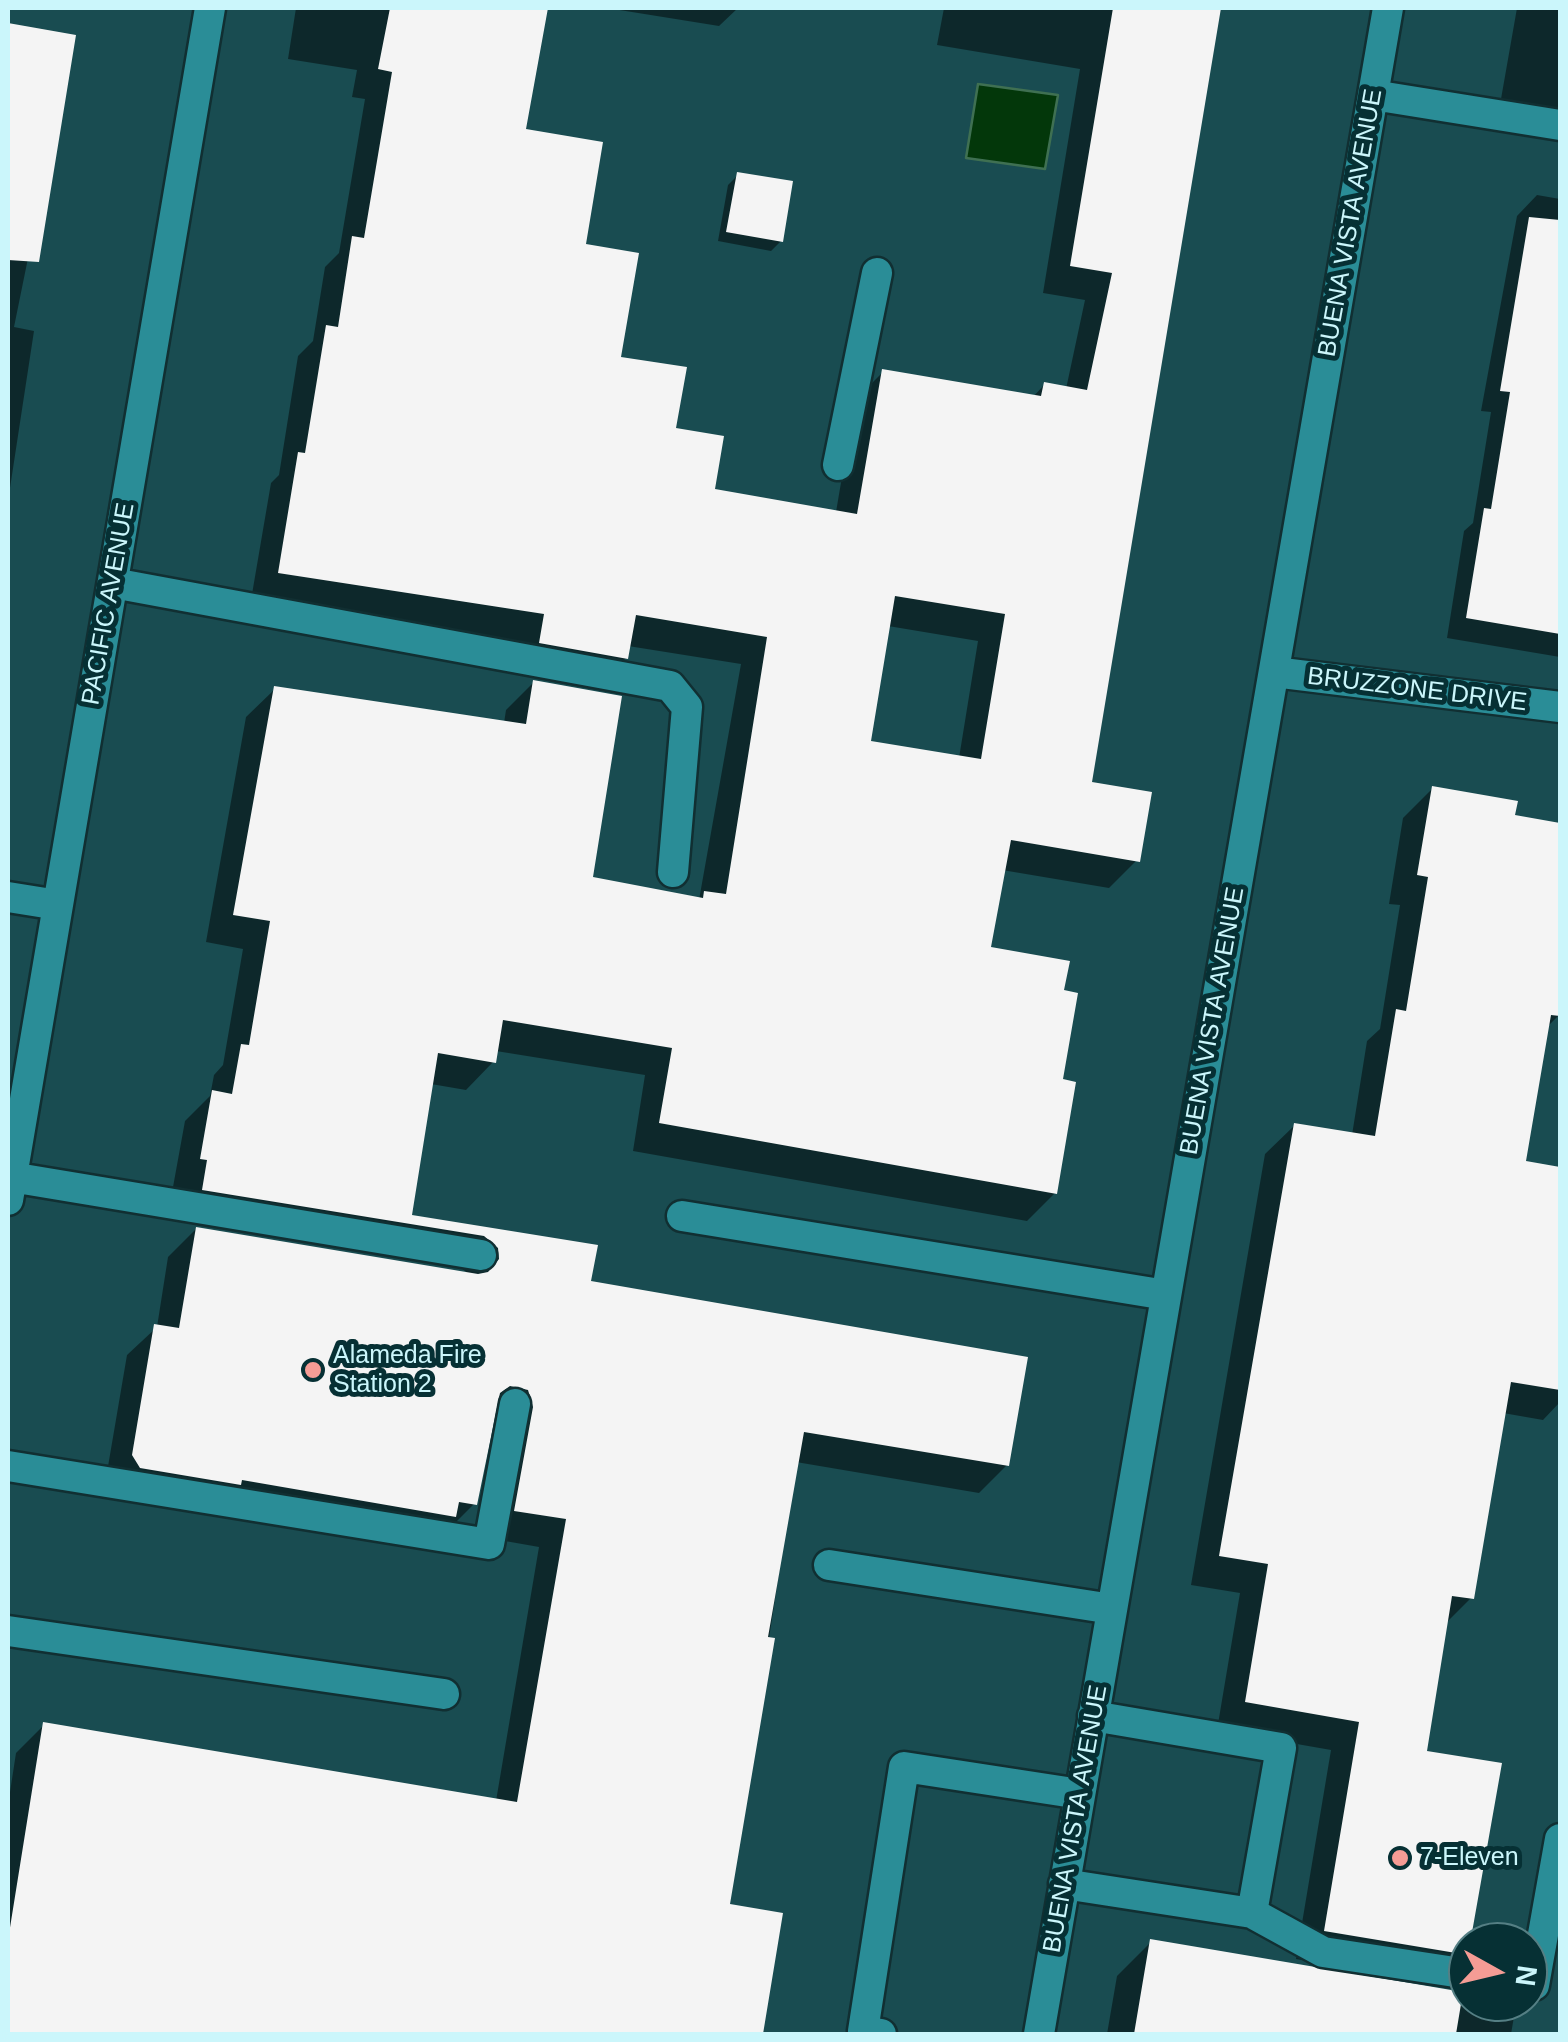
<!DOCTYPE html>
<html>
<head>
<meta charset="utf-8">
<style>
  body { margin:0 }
  #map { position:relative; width:1568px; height:2042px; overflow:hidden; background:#194c51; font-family:Arial,sans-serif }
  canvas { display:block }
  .frame { position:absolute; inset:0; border:10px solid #cbf6fb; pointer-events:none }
  .north { position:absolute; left:1448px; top:1922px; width:100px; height:100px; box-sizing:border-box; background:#063034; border:2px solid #557f84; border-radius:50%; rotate:98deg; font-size:28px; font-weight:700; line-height:40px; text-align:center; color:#cbf6fb }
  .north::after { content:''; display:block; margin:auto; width:35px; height:45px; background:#f59c95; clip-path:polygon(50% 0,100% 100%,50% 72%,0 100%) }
</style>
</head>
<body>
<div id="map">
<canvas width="1568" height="2042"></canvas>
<div class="frame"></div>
<div class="north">N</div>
</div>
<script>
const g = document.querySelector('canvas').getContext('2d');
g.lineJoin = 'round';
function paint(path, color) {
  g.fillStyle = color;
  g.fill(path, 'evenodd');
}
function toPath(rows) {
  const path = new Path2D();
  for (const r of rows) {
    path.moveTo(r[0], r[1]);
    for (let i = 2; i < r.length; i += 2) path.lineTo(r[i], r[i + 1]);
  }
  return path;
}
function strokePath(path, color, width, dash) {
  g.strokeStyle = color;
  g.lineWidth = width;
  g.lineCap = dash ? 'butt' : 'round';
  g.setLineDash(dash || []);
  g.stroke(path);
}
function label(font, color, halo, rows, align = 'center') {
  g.font = font + ' Arial,sans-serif';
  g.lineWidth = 10;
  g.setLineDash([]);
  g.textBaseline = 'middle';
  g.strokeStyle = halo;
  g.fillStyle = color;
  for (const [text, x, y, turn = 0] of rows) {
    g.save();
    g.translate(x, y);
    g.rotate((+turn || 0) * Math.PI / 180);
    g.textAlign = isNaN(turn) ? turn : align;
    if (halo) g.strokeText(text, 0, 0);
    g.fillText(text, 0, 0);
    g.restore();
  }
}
const water = toPath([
  [978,84,1058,95,1045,169,966,158,978,84]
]);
paint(water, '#03370a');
strokePath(water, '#3f7052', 2.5);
paint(toPath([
  [296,8,545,8,523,131,583,246,618,359,712,491,836,512,855,400,883,372,1033,397,1044,385,1066,389,1085,300,1043,293,1080,69,937,45,944,8,1219,8,1089,784,1137,860,1109,888,1002,870,988,949,1061,992,1055,1193,1027,1221,633,1151,645,1075,496,1051,494,1061,466,1090,431,1084,409,1217,595,1247,588,1283,1007,1465,979,1493,796,1462,728,1906,780,1915,761,2034,8,2034,8,1805,16,1753,44,1725,496,1801,539,1547,488,1538,500,1418,492,1414,475,1503,447,1531,105,1484,127,1355,157,1327,168,1257,196,1229,470,1275,456,1264,175,1217,180,1188,173,1187,185,1121,210,1096,214,1075,223,1065,243,949,206,942,246,717,275,689,504,723,506,710,534,682,590,879,699,900,741,664,628,646,626,658,598,686,513,670,518,642,251,600,271,483,279,475,298,356,313,341,325,267,339,253,365,99,352,97,357,70,288,59],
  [888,626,978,641,959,758,868,743],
  [607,8,738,8,719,26],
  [1517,8,1560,8,1560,126,1498,116],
  [8,27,73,37,14,327,34,331,8,501],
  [738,175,781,241,771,251,718,241,728,185],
  [1537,195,1560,199,1560,657,1447,638,1464,531,1473,523,1491,412,1481,411,1517,216],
  [1432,789,1512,817,1560,826,1560,1007,1559,1015,1546,1028,1523,1163,1560,1169,1560,1402,1543,1420,1503,1413,1471,1598,1445,1624,1424,1753,1467,1954,1438,1983,1296,1959,1331,1750,1217,1730,1240,1593,1191,1585,1265,1154,1295,1125,1352,1135,1367,1041,1380,1029,1400,905,1389,904,1403,818],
  [1151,1942,1468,1997,1468,2002,1516,2005,1511,2034,1107,2034,1117,1976]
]), '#0007');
paint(toPath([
  [390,8,548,8,526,129,603,142,586,244,639,253,621,357,687,367,676,428,724,436,715,489,857,514,882,369,1041,396,1044,382,1087,390,1112,273,1070,266,1113,8,1221,8,1092,782,1152,792,1140,862,1011,840,991,947,1070,961,1064,990,1078,993,1063,1079,1076,1082,1057,1194,659,1123,672,1048,503,1020,496,1063,438,1053,412,1215,598,1245,591,1281,1028,1357,1009,1466,804,1432,768,1637,775,1638,730,1904,783,1913,763,2034,8,2034,8,1940,43,1722,517,1802,566,1519,514,1511,533,1407,528,1390,510,1386,500,1393,477,1505,459,1502,456,1517,242,1480,241,1485,140,1468,132,1455,154,1324,179,1328,196,1227,478,1274,488,1272,499,1259,498,1248,484,1236,202,1190,207,1160,200,1159,212,1090,232,1094,241,1044,249,1045,270,921,233,915,274,686,526,724,533,680,622,696,593,877,703,898,704,891,726,894,767,637,636,615,628,659,539,643,544,614,278,573,298,452,305,453,326,325,338,327,352,236,364,238,392,72,378,69],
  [895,596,1005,614,981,759,871,741],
  [8,23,76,35,39,262,8,260],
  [737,172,793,181,783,242,726,232],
  [1529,217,1560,220,1560,634,1466,618,1484,508,1491,509,1510,392,1500,391],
  [1432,786,1518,801,1515,815,1560,823,1560,1016,1551,1015,1526,1161,1560,1167,1560,1390,1511,1382,1474,1599,1452,1596,1427,1751,1502,1763,1468,1955,1324,1931,1359,1722,1245,1702,1268,1564,1219,1556,1294,1123,1375,1136,1396,1009,1406,1011,1428,877,1417,875],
  [1150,1939,1463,1992,1456,2034,1134,2034]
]), '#f4f4f4');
const minor = toPath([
  [1373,95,1560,125],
  [838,465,877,273],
  [113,583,670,686,687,707,673,872],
  [1274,672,1560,707],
  [8,897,58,905],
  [11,1177,481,1255],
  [8,1200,210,8],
  [682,1216,1166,1295],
  [8,1466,489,1544,515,1404],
  [829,1565,1112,1609],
  [8,1631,444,1694],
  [1064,1884,1252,1913,1281,1748,1093,1716],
  [1252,1913,1323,1952,1468,1974],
  [1528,1984,1534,1985,1560,1839],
  [881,2034,863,2031,904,1767,1080,1794],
  [1039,2034,1388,8]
]);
strokePath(minor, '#112f32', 35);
strokePath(minor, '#2a8d97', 30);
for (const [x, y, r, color] of [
  [313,1370,10,"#f59c95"],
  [1400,1858,10,"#f59c95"]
]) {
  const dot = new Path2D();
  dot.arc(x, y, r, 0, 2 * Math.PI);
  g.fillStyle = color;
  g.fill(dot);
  strokePath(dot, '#063034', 4);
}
label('25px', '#cbf6fb', '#063034', [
  ["BUENA VISTA AVENUE",1351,223,-80],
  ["PACIFIC AVENUE",109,604,-80],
  ["BRUZZONE DRIVE",1417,690,7],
  ["BUENA VISTA AVENUE",1213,1021,-80],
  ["BUENA VISTA AVENUE",1076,1819,-80]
]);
label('25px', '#cbf6fb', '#063034', [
  ["Alameda Fire",333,1356],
  ["Station 2",333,1385],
  ["7-Eleven",1420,1858]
], 'left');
</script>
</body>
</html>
